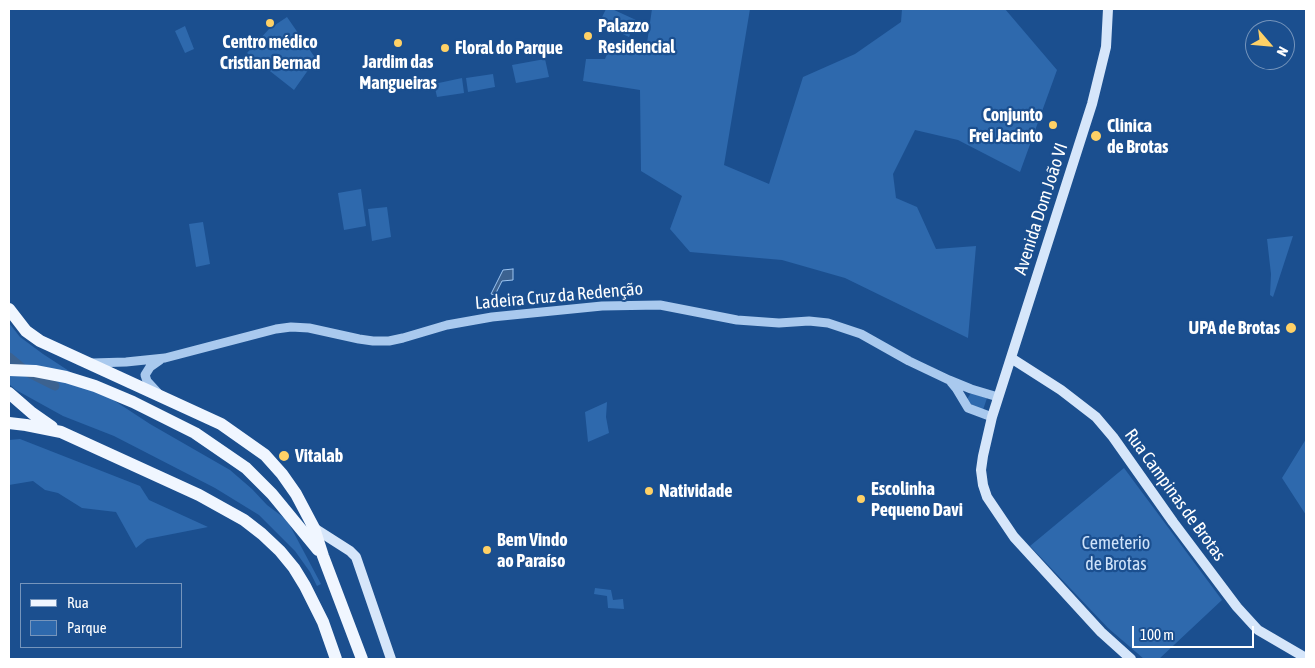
<!DOCTYPE html>
<html>
<head>
<meta charset="utf-8">
<style>
  body { margin:0 }
  #map { position:relative; width:1315px; height:668px; overflow:hidden; background:#1b4f8f; font-family:"Asap Condensed",sans-serif }
  canvas { display:block }
  .frame { position:absolute; inset:0; border:10px solid #fff; pointer-events:none }
  .legend { position:absolute; left:20px; top:583px; width:162px; height:65px; box-sizing:border-box; background:#1b4f8f; border:1px solid #7695bc; margin:0; padding:6px 9px; list-style:none; font-size:15px; color:#fff }
  .legend li { display:flex; align-items:center; gap:10px; height:25px }
  .legend b { width:25px; border:1px solid #7695bc }
  .north { position:absolute; left:1245px; top:20px; width:50px; height:50px; box-sizing:border-box; background:#1b4f8f; border:1px solid #7695bc; border-radius:50%; rotate:117deg; font-size:14px; font-weight:700; line-height:20px; text-align:center; color:#fff }
  .north::after { content:''; display:block; margin:auto; width:18px; height:22px; background:#ffd166; clip-path:polygon(50% 0,100% 100%,50% 72%,0 100%) }
  .scale { position:absolute; left:1132px; top:626px; width:122px; height:22px; box-sizing:border-box; border:2px solid #fff; border-top:0; padding-left:6px; font-size:15px; line-height:18px; white-space:nowrap; color:#fff; -webkit-text-stroke:4px #1b4f8f; paint-order:stroke }
</style>
</head>
<body>
<div id="map">
<canvas width="1315" height="668"></canvas>
<div class="frame"></div>
<ul class="legend">
<li><b style="height:6px;background:#f0f6ff"></b>Rua</li>
<li><b style="height:14px;background:#2e69ad"></b>Parque</li>
</ul>
<div class="north">N</div>
<div class="scale">100 m</div>
</div>
<script>
const g = document.querySelector('canvas').getContext('2d');
g.lineJoin = 'round';
function paint(path, color) {
  g.fillStyle = color;
  g.fill(path, 'evenodd');
}
function toPath(rows) {
  const path = new Path2D();
  for (const r of rows) {
    path.moveTo(r[0], r[1]);
    for (let i = 2; i < r.length; i += 2) path.lineTo(r[i], r[i + 1]);
  }
  return path;
}
function strokePath(path, color, width, dash) {
  g.strokeStyle = color;
  g.lineWidth = width;
  g.lineCap = dash ? 'butt' : 'round';
  g.setLineDash(dash || []);
  g.stroke(path);
}
function label(font, color, halo, rows, align = 'center') {
  g.font = font + ' "Asap Condensed",sans-serif';
  g.lineWidth = 4.5;
  g.setLineDash([]);
  g.textBaseline = 'middle';
  g.strokeStyle = halo;
  g.fillStyle = color;
  for (const [text, x, y, turn = 0] of rows) {
    g.save();
    g.translate(x, y);
    g.rotate((+turn || 0) * Math.PI / 180);
    g.textAlign = isNaN(turn) ? turn : align;
    if (halo) g.strokeText(text, 0, 0);
    g.fillText(text, 0, 0);
    g.restore();
  }
}
paint(toPath([
  [606,9,612,9,636,20,629,37,599,23],
  [652,9,750,9,724,165,769,184,803,77,855,54,901,22,902,9,1005,9,1057,70,1020,172,958,140,915,130,893,174,896,198,917,207,936,249,976,246,968,338,845,278,782,260,690,252,670,229,682,196,641,171,640,90,583,81,586,59,605,59,612,42,646,50],
  [287,17,316,59,294,90,247,53,269,29],
  [185,26,194,49,185,53,175,31],
  [545,59,549,77,516,83,512,65],
  [493,74,495,87,468,92,466,78],
  [462,78,464,93,437,97,434,84],
  [361,189,366,226,344,230,338,193],
  [387,207,391,237,372,241,368,209],
  [203,222,210,264,196,267,189,224],
  [1293,236,1276,288,1273,297,1270,295,1271,274,1267,239],
  [9,323,20,337,43,354,150,424,230,470,252,489,267,505,287,520,321,584,317,586,310,572,295,551,259,515,215,488,114,436,63,416,16,390,9,384],
  [971,393,987,398,983,410,970,406,967,399],
  [607,402,606,417,609,433,588,442,585,412],
  [20,439,140,486,149,500,208,527,147,539,136,548,116,512,82,508,58,493,45,490,33,481,9,485,9,440],
  [1306,439,1306,515,1282,478],
  [1124,468,1222,600,1159,659,1144,659,1108,628,1030,546],
  [595,588,611,590,613,600,623,599,624,609,608,608,607,596,594,594]
]), '#2e69ad');
const water = toPath([
  [513,269,513,280,502,281,495,295,491,294,503,270,513,269]
]);
paint(water, '#3c6290');
strokePath(water, '#9cc4f0', 1);
strokePath(toPath([
  [9,357,27,372,55,386]
]), '#3c6290', 9);
strokePath(toPath([
  [92,363,126,362,165,358,276,329,291,327,309,328,359,339,373,341,389,341,403,338,447,325,492,317,602,306,660,305,737,320,779,323,809,321,828,323,861,334,909,361,949,380,971,389,998,397],
  [951,382,956,388,968,408,992,417],
  [158,393,147,381,145,375,150,367,160,360]
]), '#a9c9ee', 9);
strokePath(toPath([
  [1108,9,1106,47,1092,104,992,417,983,456,981,470,983,485,987,497,1014,537,1101,632,1131,659],
  [1011,358,1061,390,1096,417,1113,437,1173,522,1237,607,1258,630,1306,658],
  [314,528,350,551,356,557,391,659]
]), '#d6e6fa', 10);
strokePath(toPath([
  [9,309,26,331,40,341,221,424,265,455,282,474,296,494,314,528,323,556,362,659],
  [9,370,35,371,66,377,95,386,133,402,195,433,246,468,272,494,318,550],
  [9,393,32,413,52,427],
  [9,423,26,425,61,432,199,495,244,520,262,534,280,551,294,568,305,586,323,622,336,659]
]), '#f0f6ff', 12);
for (const [x, y, r, color] of [
  [270,23,5,"#ffd166"],
  [588,36,5,"#ffd166"],
  [398,43,5,"#ffd166"],
  [445,48,5,"#ffd166"],
  [1053,125,5,"#ffd166"],
  [1096,136,6,"#ffd166"],
  [1291,328,6,"#ffd166"],
  [284,456,6,"#ffd166"],
  [649,491,5,"#ffd166"],
  [861,499,5,"#ffd166"],
  [487,550,5,"#ffd166"]
]) {
  const dot = new Path2D();
  dot.arc(x, y, r, 0, 2 * Math.PI);
  g.fillStyle = color;
  g.fill(dot);
  strokePath(dot, '#1b4f8f', 2);
}
label('bold 18px', '#fff', '#1b4f8f', [
  ["Palazzo",598,26],
  ["Residencial",598,47],
  ["Centro médico",270,42,"center"],
  ["Cristian Bernad",270,63,"center"],
  ["Floral do Parque",455,48],
  ["Jardim das",398,62,"center"],
  ["Mangueiras",398,83,"center"],
  ["Conjunto",1043,115,"right"],
  ["Frei Jacinto",1043,136,"right"],
  ["Clinica",1107,126],
  ["de Brotas",1107,147],
  ["UPA de Brotas",1280,328,"right"],
  ["Vitalab",295,456],
  ["Escolinha",871,489],
  ["Pequeno Davi",871,510],
  ["Natividade",659,491],
  ["Bem Vindo",497,540],
  ["ao Paraíso",497,561]
], 'left');
label('18px', '#fff', '#1b4f8f', [
  ["Avenida Dom João VI",1041,209,-72],
  ["Ladeira Cruz da Redenção",559,296,-5],
  ["Rua Campinas de Brotas",1175,495,54]
]);
label('18px', '#cfe3fa', '#1b4f8f', [
  ["Cemeterio",1116,543],
  ["de Brotas",1116,564]
]);
</script>
</body>
</html>
